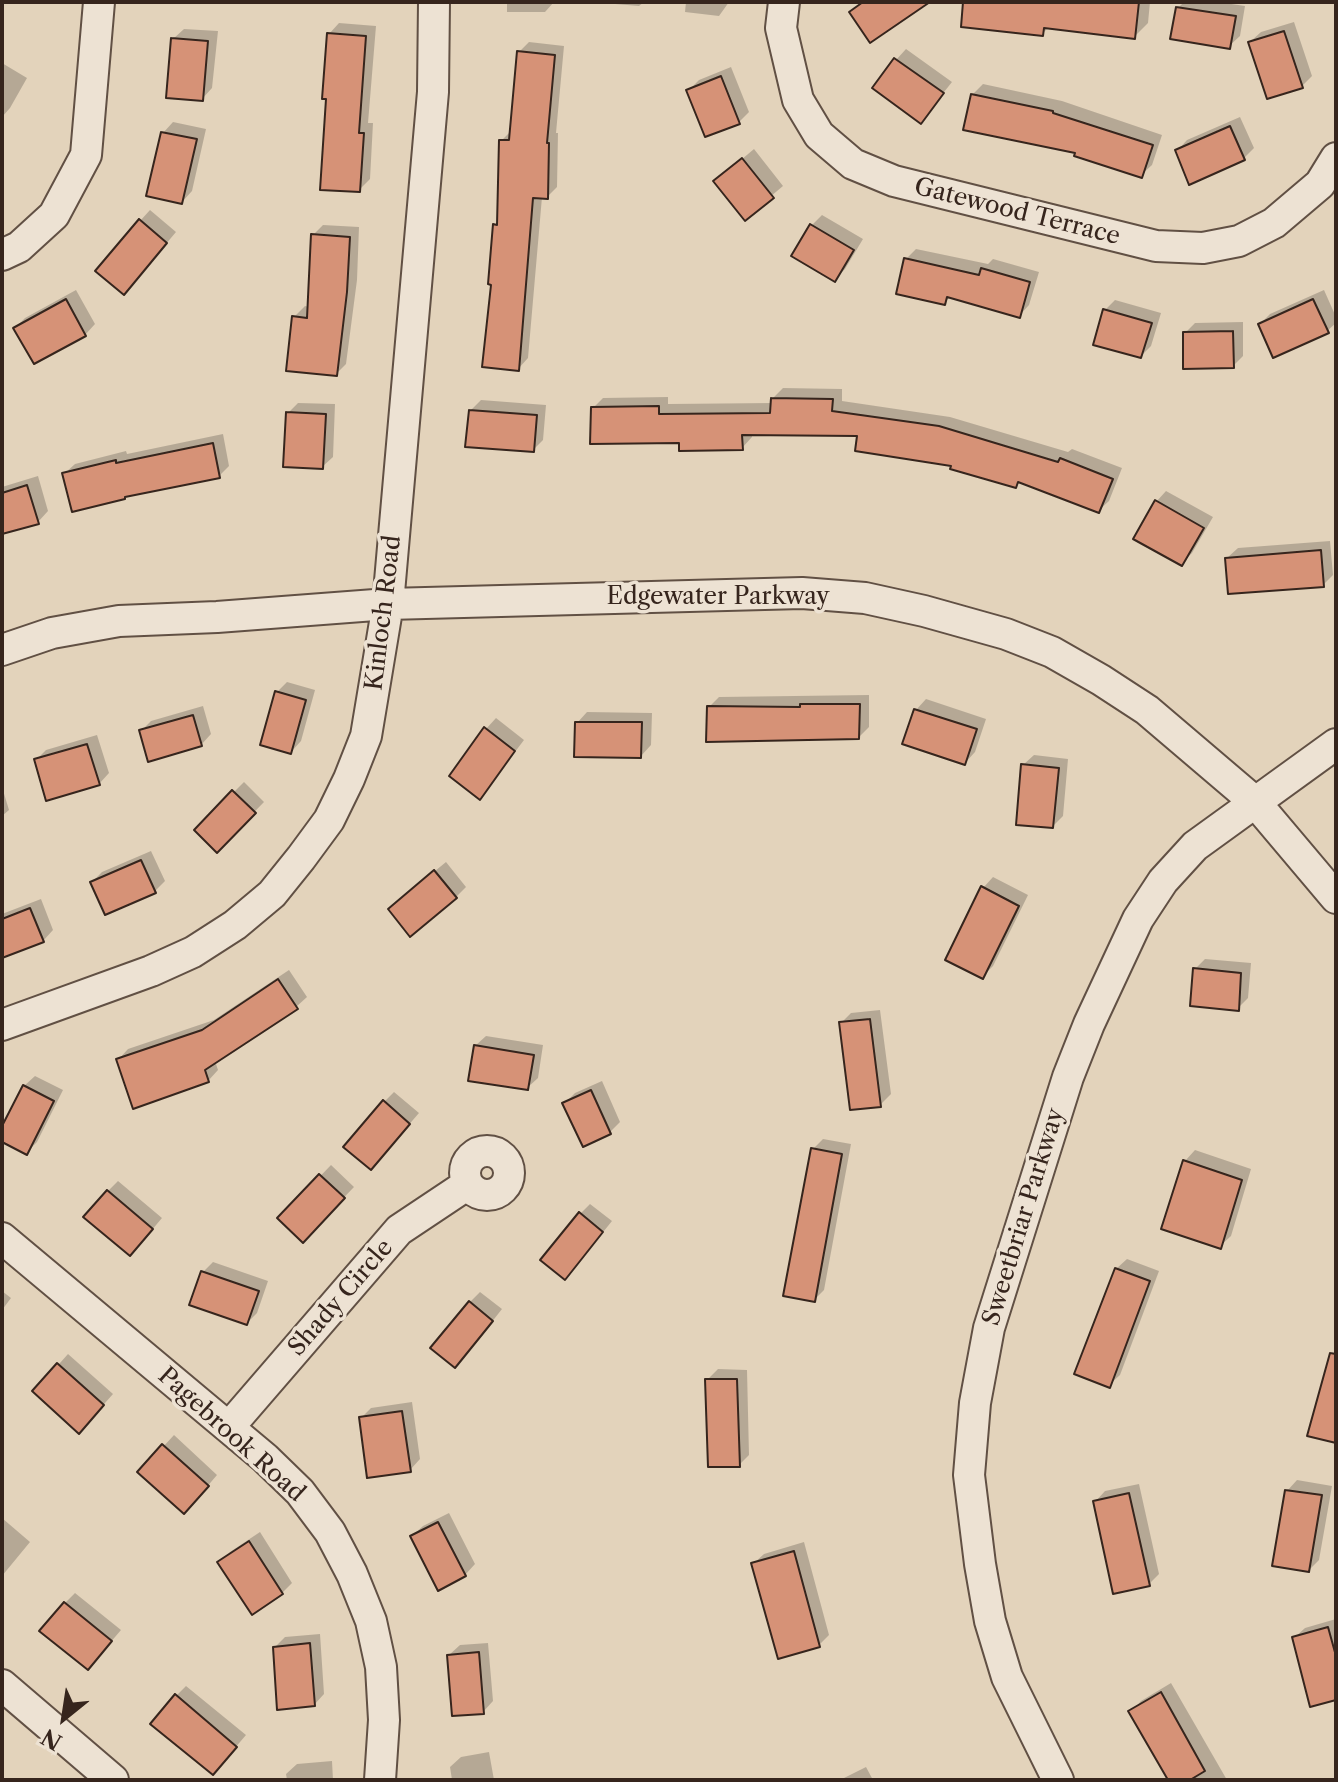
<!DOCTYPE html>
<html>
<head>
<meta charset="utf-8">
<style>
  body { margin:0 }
  #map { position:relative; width:1338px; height:1782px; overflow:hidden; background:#e3d3bb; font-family:"Libre Caslon Text",serif }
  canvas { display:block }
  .frame { position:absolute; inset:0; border:4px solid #36251d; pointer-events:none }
  .north { position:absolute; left:24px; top:1678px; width:80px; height:80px; -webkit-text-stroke:6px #ede2d3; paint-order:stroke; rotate:210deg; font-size:22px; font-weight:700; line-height:32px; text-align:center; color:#36251d }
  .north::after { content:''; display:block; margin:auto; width:28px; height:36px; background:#36251d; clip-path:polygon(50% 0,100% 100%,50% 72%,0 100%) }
</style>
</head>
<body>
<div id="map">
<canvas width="1338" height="1782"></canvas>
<div class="frame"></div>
<div class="north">N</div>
</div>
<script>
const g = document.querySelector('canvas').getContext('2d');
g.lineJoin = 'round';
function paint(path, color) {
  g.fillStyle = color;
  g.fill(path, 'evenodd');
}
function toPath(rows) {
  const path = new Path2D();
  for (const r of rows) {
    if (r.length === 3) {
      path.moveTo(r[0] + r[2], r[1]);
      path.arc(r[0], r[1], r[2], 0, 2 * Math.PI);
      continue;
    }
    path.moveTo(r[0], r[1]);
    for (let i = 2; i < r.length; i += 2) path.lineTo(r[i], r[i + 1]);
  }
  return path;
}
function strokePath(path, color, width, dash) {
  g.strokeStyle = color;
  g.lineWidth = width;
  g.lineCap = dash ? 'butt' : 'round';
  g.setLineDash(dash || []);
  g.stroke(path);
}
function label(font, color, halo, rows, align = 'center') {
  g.font = font + ' "Libre Caslon Text",serif';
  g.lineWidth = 7;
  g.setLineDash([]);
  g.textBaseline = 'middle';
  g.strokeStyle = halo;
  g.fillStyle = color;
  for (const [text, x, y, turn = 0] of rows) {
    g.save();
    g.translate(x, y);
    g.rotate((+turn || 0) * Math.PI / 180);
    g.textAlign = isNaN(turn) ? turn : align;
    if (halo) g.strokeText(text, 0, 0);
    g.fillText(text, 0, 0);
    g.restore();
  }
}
paint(toPath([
  [507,2,554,2,545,12,507,12],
  [591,2,644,2,639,6],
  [686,2,729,2,719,16,685,12],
  [965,2,1150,2,1148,23,1134,37,1050,26,1042,34],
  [1184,2,1218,2,1245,6,1240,36,1229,46,1178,8],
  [1294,22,1312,76,1302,86,1250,42,1261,32],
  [339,23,376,26,368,123,373,123,370,179,359,190,329,34],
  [184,29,218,31,212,88,202,99,173,39],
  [529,42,564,46,556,133,558,133,557,187,547,197,542,197,528,358,518,369,493,283,495,225,500,221,501,141,512,130,519,52],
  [906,49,952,82,921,121,896,60],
  [2,63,27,78,10,108,2,117],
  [731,67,749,112,739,122,689,90,699,80],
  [983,84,1062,101,1162,135,1152,165,1141,175,1077,152,972,95],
  [1240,117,1254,148,1243,159,1177,151,1187,140],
  [173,122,206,129,192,191,182,202,163,133],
  [754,149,783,186,745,218,716,181],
  [150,210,176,232,134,282,140,221],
  [822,215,863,239,845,269,835,279,812,225],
  [323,225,359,227,357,280,346,364,336,374,294,317,305,306,309,307,313,235],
  [916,249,988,264,993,259,1039,272,1029,305,1019,316,951,296,944,303,906,259],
  [76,290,95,324,85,335,15,328,25,318],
  [1324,290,1336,317,1336,323,1327,331,1260,324,1270,314],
  [1115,300,1161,313,1151,346,1141,356,1105,310],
  [1243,322,1243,356,1233,366,1185,333,1195,323],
  [783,388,842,389,842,401,950,417,1068,452,1072,449,1122,468,1109,501,1098,511,1021,481,1016,486,859,434,752,433,752,437,742,448,681,441,593,408,603,398,668,397,668,404,773,403,773,398],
  [481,400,546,405,543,440,533,450,471,410],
  [298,403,335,404,333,457,322,467,288,413],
  [223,434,229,466,219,476,64,474,75,464,126,451,127,454],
  [38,476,48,511,38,522,2,532,2,487],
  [1166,491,1213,517,1192,553,1182,563,1156,502],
  [1330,541,1333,575,1323,585,1227,558,1238,548],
  [287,682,315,690,301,741,291,752,277,692],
  [869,695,869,727,859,737,709,707,719,697],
  [926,699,986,719,975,752,965,763,916,710],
  [203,706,211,734,201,745,141,731,151,721],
  [587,712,652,713,651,745,641,756,577,723],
  [496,718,524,740,480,798,486,729],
  [97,735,109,773,99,784,36,760,46,750],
  [1034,755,1068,759,1063,816,1053,826,1023,765],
  [244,782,264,802,217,850,196,830],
  [2,787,9,810,2,816],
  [151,851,165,881,155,891,92,882,102,872],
  [446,862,466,887,456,897,401,899],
  [993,877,1028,895,993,966,982,977,983,888],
  [41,899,53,930,43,941,2,956,2,914],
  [1205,959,1251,963,1248,998,1238,1008,1195,969],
  [289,970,307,997,296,1007,215,1061,218,1070,208,1081,118,1060,128,1049,214,1020],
  [880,1010,891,1094,880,1105,841,1023,851,1013],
  [486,1036,543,1045,538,1078,527,1088,475,1046],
  [35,1076,63,1090,37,1142,27,1152,2,1140,2,1130,24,1086],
  [602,1081,620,1122,610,1132,584,1145,564,1104,575,1093],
  [394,1092,419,1113,381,1157,384,1102],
  [823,1139,851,1144,824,1290,814,1300,813,1149],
  [1195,1150,1251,1169,1231,1236,1220,1246,1185,1161],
  [331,1165,354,1187,303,1240,280,1218],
  [118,1181,162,1218,140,1244,108,1191],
  [590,1204,612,1221,575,1267,580,1214],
  [1127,1259,1159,1271,1120,1375,1109,1385,1116,1269],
  [213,1262,268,1281,257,1313,247,1323,203,1272],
  [2,1291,11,1298,2,1310],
  [480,1292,502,1309,465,1356,470,1302],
  [68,1354,113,1394,89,1421,35,1391],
  [718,1369,747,1370,749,1455,739,1465,707,1380],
  [412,1402,420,1459,410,1470,361,1418,371,1408],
  [174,1435,217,1475,194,1502,140,1472],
  [1297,1480,1332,1486,1319,1560,1309,1570,1287,1491],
  [1139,1484,1159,1574,1149,1584,1095,1502,1105,1491],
  [449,1513,475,1564,465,1575,412,1536,423,1526],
  [2,1518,30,1542,2,1576],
  [260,1532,292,1583,282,1593,220,1562,230,1552],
  [804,1542,829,1635,819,1645,753,1564,764,1554],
  [75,1593,121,1630,98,1657,65,1603],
  [1336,1619,1336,1698,1294,1638,1305,1628],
  [320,1634,324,1694,314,1705,275,1647,285,1637],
  [488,1643,493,1701,483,1712,449,1655,460,1645],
  [1171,1683,1227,1780,1170,1780,1131,1712,1141,1701],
  [186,1686,246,1735,223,1762,176,1696],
  [489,1752,494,1780,452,1780,450,1767,461,1757],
  [332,1761,333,1780,287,1780,286,1774,297,1764],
  [866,1767,873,1780,839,1780,840,1780]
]), '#0003');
const building = toPath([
  [863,2,930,2,870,43,849,12,863,2],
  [963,2,1139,2,1135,39,1044,28,1043,36,961,27,963,2],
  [1176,7,1236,16,1230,49,1170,39,1176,7],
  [1284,31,1303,88,1267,99,1248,42,1284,31],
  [327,33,366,36,359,133,364,133,360,192,320,190,326,99,322,99,327,33],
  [171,38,208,41,203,101,166,98,171,38],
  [517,51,555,55,547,143,549,143,548,199,533,198,519,371,482,367,491,285,488,284,493,224,497,225,499,140,509,140,517,51],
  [894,58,944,93,921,124,872,88,894,58],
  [721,76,740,124,705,137,686,90,721,76],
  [971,94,1053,111,1053,113,1153,145,1142,178,1074,156,1075,153,963,130,971,94],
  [1230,126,1245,160,1189,185,1175,150,1230,126],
  [161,132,197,139,182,204,146,196,161,132],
  [742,158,774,198,745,221,713,181,742,158],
  [139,219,167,243,124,295,95,271,139,219],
  [810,224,854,250,835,282,791,256,810,224],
  [311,234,350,237,347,292,337,376,286,371,292,316,307,318,311,234],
  [904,258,979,275,981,268,1030,282,1020,318,947,297,945,305,896,294,904,258],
  [66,299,86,336,34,364,13,328,66,299],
  [1313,299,1329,333,1273,358,1258,324,1313,299],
  [1103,309,1152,323,1141,358,1093,345,1103,309],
  [1233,331,1234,368,1183,369,1183,332,1233,331],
  [771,398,833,399,832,411,939,426,1058,462,1060,458,1113,479,1099,513,1018,482,1016,488,950,469,951,466,855,451,857,436,742,435,743,450,679,451,679,443,590,444,591,407,659,406,659,414,770,413,771,398],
  [469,410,537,415,534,452,465,447,469,410],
  [286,412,326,414,323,469,283,467,286,412],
  [213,443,220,478,125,497,125,499,72,512,62,473,116,460,116,463,213,443],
  [27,485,39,524,2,534,2,493,27,485],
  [1155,500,1204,528,1182,566,1133,539,1155,500],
  [1321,550,1324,587,1228,594,1225,558,1321,550],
  [275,691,306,700,291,754,260,745,275,691],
  [800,704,860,704,859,739,706,742,707,706,800,707,800,704],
  [914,709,977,729,965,765,902,744,914,709],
  [193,715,202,746,148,762,139,730,193,715],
  [575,722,642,722,641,758,574,757,575,722],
  [484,727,515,751,480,800,449,776,484,727],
  [87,744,100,785,46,801,34,759,87,744],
  [1021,764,1059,768,1053,828,1016,825,1021,764],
  [232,790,256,813,217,853,194,830,232,790],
  [141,860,156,893,105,915,90,882,141,860],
  [434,870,457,898,410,937,388,909,434,870],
  [981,886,1019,906,983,979,945,960,981,886],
  [30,908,44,942,2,958,2,919,30,908],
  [1193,968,1241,973,1239,1011,1190,1006,1193,968],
  [278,979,298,1009,205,1070,209,1082,133,1109,116,1059,202,1030,278,979],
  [870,1019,881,1107,850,1110,839,1022,870,1019],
  [474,1045,534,1055,528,1090,468,1081,474,1045],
  [23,1085,54,1101,27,1155,2,1142,2,1126,23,1085],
  [591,1090,611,1134,583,1147,562,1103,591,1090],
  [383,1100,410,1124,371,1170,343,1147,383,1100],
  [811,1148,842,1154,815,1302,783,1296,811,1148],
  [1183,1160,1242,1180,1221,1249,1161,1229,1183,1160],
  [319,1174,345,1198,303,1243,277,1218,319,1174],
  [107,1190,153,1229,130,1256,83,1217,107,1190],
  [579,1212,603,1232,565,1280,540,1260,579,1212],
  [1115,1268,1150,1281,1110,1388,1074,1374,1115,1268],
  [201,1271,259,1291,247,1325,189,1305,201,1271],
  [469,1301,493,1321,455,1368,430,1348,469,1301],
  [1330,1353,1336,1354,1336,1443,1307,1436,1330,1353],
  [57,1363,104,1405,79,1434,32,1391,57,1363],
  [705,1379,737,1379,740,1467,708,1467,705,1379],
  [402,1411,411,1472,367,1478,359,1417,402,1411],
  [162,1444,209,1486,184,1514,137,1472,162,1444],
  [1285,1490,1322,1495,1309,1572,1272,1566,1285,1490],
  [1129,1493,1150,1586,1113,1594,1093,1501,1129,1493],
  [438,1522,466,1576,438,1591,410,1536,438,1522],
  [249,1541,283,1594,252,1615,217,1562,249,1541],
  [794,1551,820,1647,778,1659,751,1563,794,1551],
  [64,1602,112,1641,88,1670,39,1631,64,1602],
  [1328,1627,1336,1656,1336,1700,1310,1707,1292,1637,1328,1627],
  [310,1643,315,1706,277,1710,273,1647,310,1643],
  [479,1652,484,1714,452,1716,447,1655,479,1652],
  [1161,1692,1205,1771,1190,1780,1168,1780,1128,1711,1161,1692],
  [175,1694,237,1747,213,1775,150,1724,175,1694]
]);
paint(building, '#d69277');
strokePath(building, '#36251d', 2);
const street = toPath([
  [784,2,781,28,798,100,819,135,853,164,894,181,1156,246,1203,248,1239,241,1274,223,1320,184,1336,158],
  [2,255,19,247,54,215,86,155,99,2],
  [2,650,52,633,119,621,217,617,388,604,802,593,865,598,924,611,1006,634,1052,652,1101,680,1147,710,1255,802,1336,898],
  [2,1025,151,971,193,952,235,925,272,894,301,858,329,820,349,779,366,736,388,604,433,92,434,2],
  [487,1173,22],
  [2,1238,265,1458,300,1492,330,1532,352,1574,371,1621,381,1667,384,1720,380,1780],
  [229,1427,399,1230,468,1184],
  [2,1685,113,1780],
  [1058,1780,1007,1677,990,1621,980,1564,969,1475,975,1403,989,1328,1068,1077,1089,1024,1138,919,1163,881,1195,846,1336,744]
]);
strokePath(street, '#615044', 34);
strokePath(street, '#ede2d3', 30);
label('24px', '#36251d', '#ede2d3', [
  ["Gatewood Terrace",1017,212,14],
  ["Edgewater Parkway",718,597],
  ["Kinloch Road",384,613,-83],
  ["Sweetbriar Parkway",1024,1217,-73],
  ["Shady Circle",341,1298,-49],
  ["Pagebrook Road",231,1435,42]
]);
</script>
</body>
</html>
